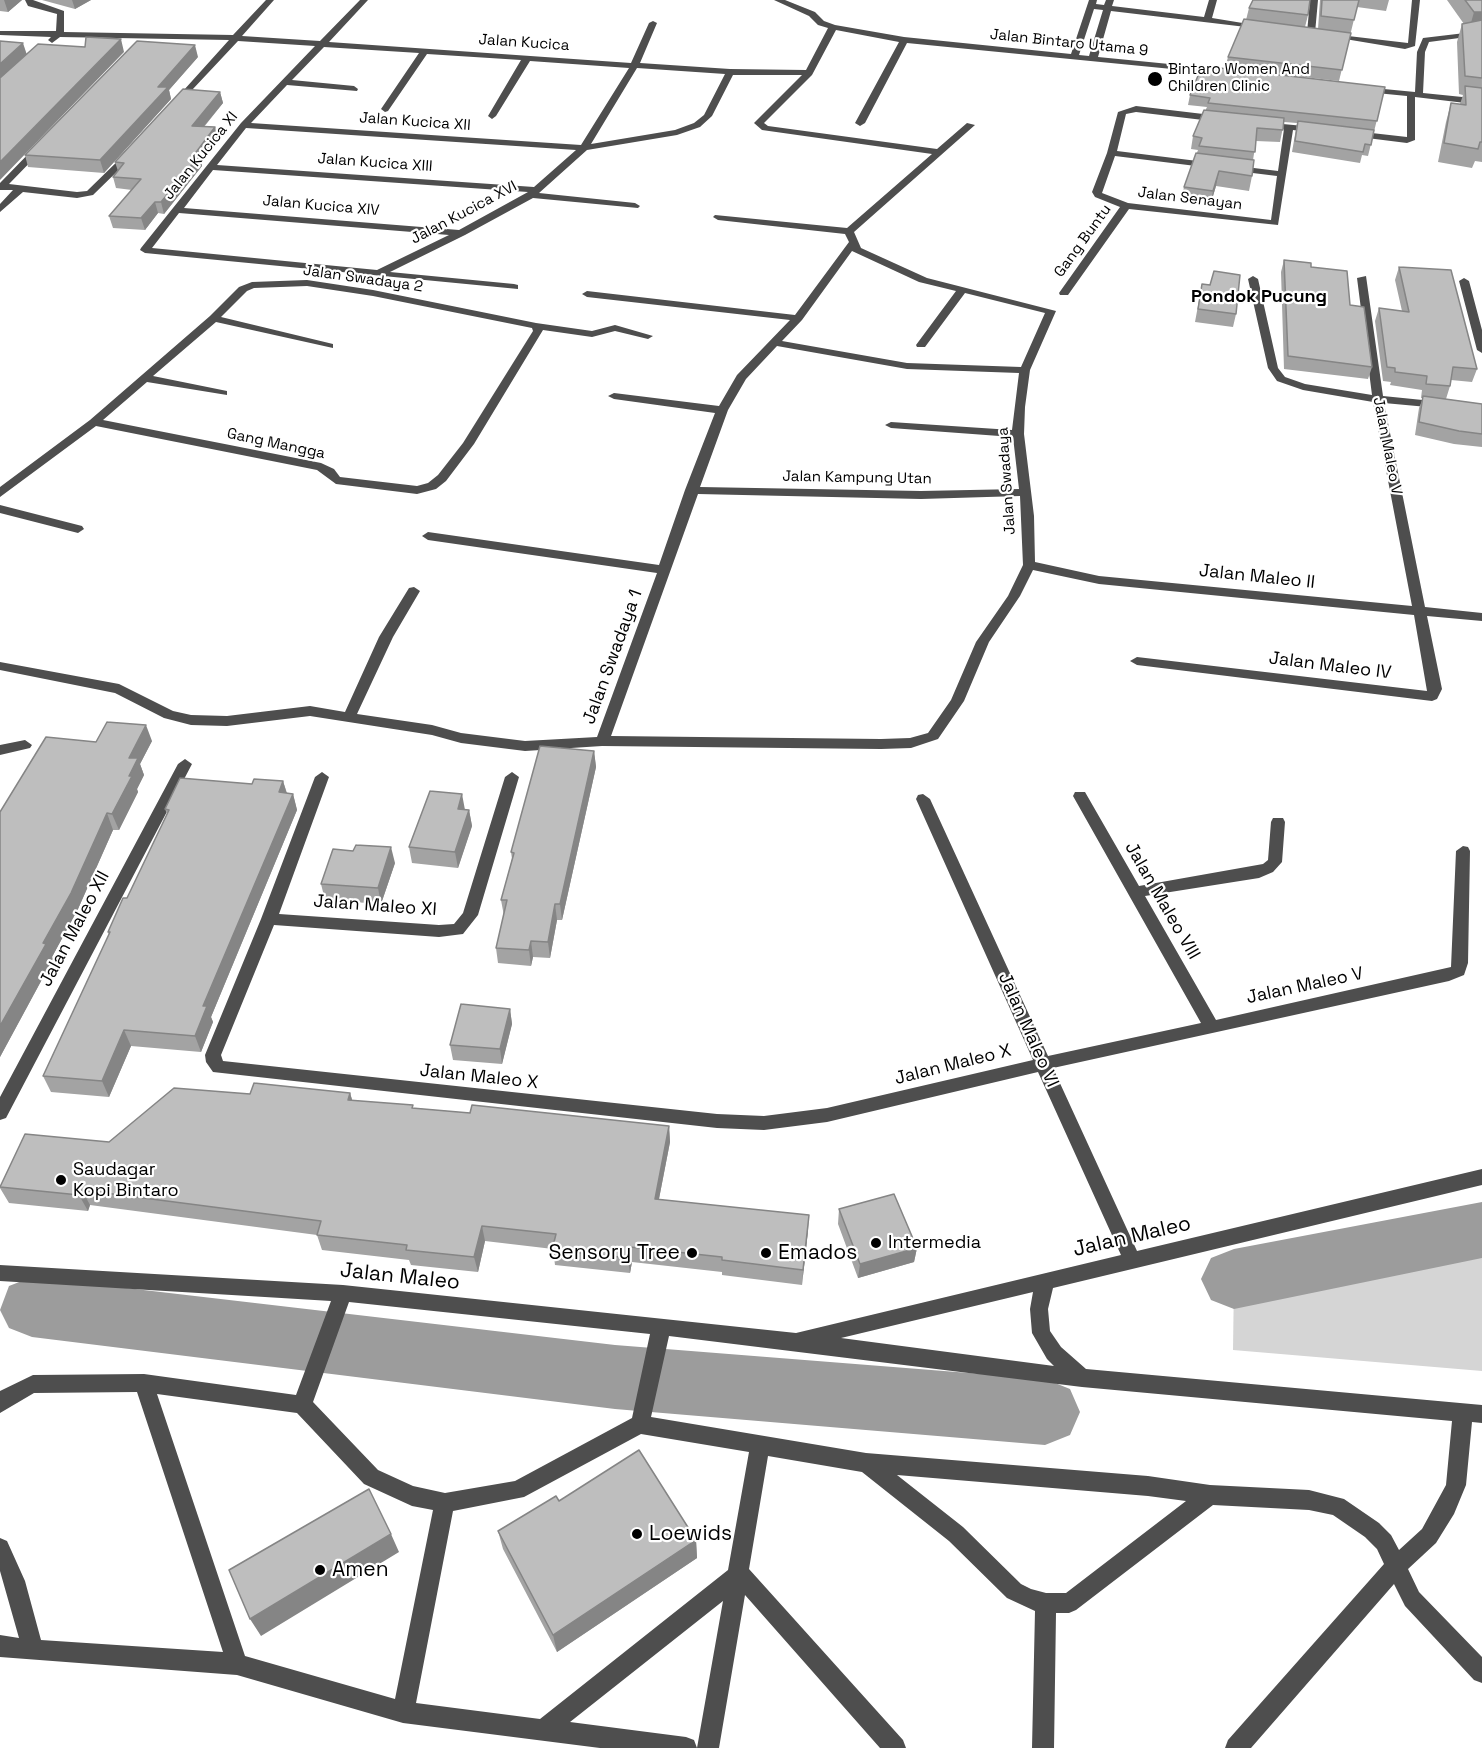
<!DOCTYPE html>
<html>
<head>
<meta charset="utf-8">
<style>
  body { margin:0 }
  canvas { display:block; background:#fff }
</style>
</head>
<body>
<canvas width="1482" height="1748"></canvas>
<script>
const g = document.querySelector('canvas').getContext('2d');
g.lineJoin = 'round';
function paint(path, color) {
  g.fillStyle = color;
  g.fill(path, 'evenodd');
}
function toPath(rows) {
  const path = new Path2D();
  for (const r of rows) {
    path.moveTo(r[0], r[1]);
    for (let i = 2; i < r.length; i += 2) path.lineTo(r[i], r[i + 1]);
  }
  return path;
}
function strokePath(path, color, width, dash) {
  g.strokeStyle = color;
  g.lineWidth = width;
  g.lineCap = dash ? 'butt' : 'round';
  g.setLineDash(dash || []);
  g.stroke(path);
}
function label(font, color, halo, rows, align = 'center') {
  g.font = font + ' "Space Grotesk",sans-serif';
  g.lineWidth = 4.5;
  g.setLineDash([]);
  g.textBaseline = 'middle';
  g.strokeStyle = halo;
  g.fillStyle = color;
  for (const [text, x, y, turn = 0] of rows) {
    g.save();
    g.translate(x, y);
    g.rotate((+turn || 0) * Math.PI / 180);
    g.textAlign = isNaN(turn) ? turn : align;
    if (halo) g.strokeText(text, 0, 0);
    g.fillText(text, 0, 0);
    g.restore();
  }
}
paint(toPath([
  [1482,1220,1482,1371,1233,1350,1234,1279]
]), '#d5d5d5');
paint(toPath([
  [1482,1202,1482,1258,1234,1309,1211,1300,1201,1279,1211,1258,1234,1249,1482,1202],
  [32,1277,615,1345,1045,1379,1070,1389,1080,1412,1070,1435,1045,1445,615,1409,32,1337,9,1328,0,1310,9,1286,32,1277]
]), '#9c9c9c');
paint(toPath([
  [25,0,33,0,64,11,64,32,233,35,266,0,274,0,242,36,320,41,360,0,368,0,329,42,631,63,649,23,653,21,657,23,640,63,730,69,806,70,828,28,818,25,809,16,774,0,785,0,815,12,824,21,835,25,904,37,1071,54,1089,0,1097,0,1096,4,1104,5,1106,0,1114,0,1112,6,1204,17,1209,0,1217,0,1212,18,1267,27,1263,29,1111,11,1098,57,1220,69,1223,70,1223,74,907,43,865,123,860,126,855,123,899,42,836,30,812,75,764,123,768,126,937,149,967,123,975,125,854,232,861,248,927,278,1056,311,1030,370,1025,407,1024,434,1034,516,1035,562,1099,576,1412,606,1373,402,1303,390,1277,381,1268,368,1248,279,1253,276,1258,279,1278,368,1285,377,1305,384,1372,395,1357,278,1366,276,1383,396,1482,406,1482,412,1384,403,1425,607,1482,613,1482,621,1427,616,1442,689,1437,699,1432,701,1137,665,1130,661,1137,657,1427,691,1414,615,1099,584,1033,570,1020,596,989,642,964,701,938,739,911,748,881,749,602,746,525,751,461,743,432,735,310,716,227,726,191,725,164,718,115,693,0,670,0,662,119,684,173,711,191,715,227,716,310,706,345,712,379,637,409,588,414,587,420,591,393,637,357,714,432,725,461,733,525,741,597,737,657,573,428,540,422,536,428,532,659,565,685,490,715,413,614,399,608,396,614,393,719,406,737,375,790,320,587,297,582,294,587,291,795,315,849,242,845,234,718,220,713,217,715,215,847,228,932,154,762,130,754,123,802,75,733,75,712,116,700,127,677,135,587,150,539,193,635,203,640,206,638,208,533,198,465,235,390,272,514,284,518,285,518,289,145,253,140,250,141,248,241,123,315,46,238,41,177,106,173,103,174,101,229,40,60,37,52,43,48,40,51,37,0,35,0,31,56,31,57,14,28,6,25,0],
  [1094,9,1103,10,1089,56,1079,55,1094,9],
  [324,47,419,53,381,109,385,112,388,111,427,54,521,60,488,116,492,119,496,116,530,61,629,68,581,145,251,123,287,85,357,91,358,89,354,86,292,80,324,47],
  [637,68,725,74,704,115,694,123,675,130,591,144,637,68],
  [246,128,576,150,534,187,217,165,246,128],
  [213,170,528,192,459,230,184,208,213,170],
  [179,213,449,235,377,270,152,248,179,213],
  [852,251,919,282,956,291,916,345,917,347,925,347,965,293,1045,313,1021,367,907,363,782,341,802,320,852,251],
  [777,346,907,369,1019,373,1012,430,891,422,885,425,891,428,1013,437,1019,489,921,491,700,487,728,410,746,379,777,346],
  [698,494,921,499,1020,496,1023,565,1008,596,976,642,951,700,928,733,910,738,881,739,611,736,698,494],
  [1310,0,1318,0,1315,33,1311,35,1307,33,1310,0],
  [1412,0,1420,0,1415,46,1405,49,1327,36,1331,34,1408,43,1412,0],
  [1482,31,1482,35,1429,42,1425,52,1423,93,1482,99,1482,105,1415,97,1415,140,1407,143,1351,136,1351,132,1354,131,1407,137,1407,96,1366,92,1362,89,1363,87,1415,92,1417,52,1423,38,1482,31],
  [1136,106,1220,116,1224,119,1220,122,1136,112,1126,114,1117,151,1278,171,1284,129,1261,126,1261,122,1315,127,1320,130,1315,133,1293,130,1278,225,1129,209,1068,295,1060,295,1059,293,1120,207,1095,197,1092,192,1107,153,1118,112,1136,106],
  [1115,156,1277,176,1271,220,1128,203,1102,193,1115,156],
  [36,146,44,148,9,184,77,192,87,191,127,152,135,154,93,195,77,198,23,192,0,212,0,204,13,190,0,190,0,183,36,146],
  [1464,278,1469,281,1482,330,1482,353,1477,350,1459,281,1464,278],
  [307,280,373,290,536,323,592,331,615,325,653,336,648,339,615,331,592,337,543,330,474,444,446,481,436,489,417,494,336,484,317,470,96,426,0,497,0,487,90,420,210,316,239,287,252,282,307,280],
  [307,286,373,296,532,328,533,331,463,443,438,475,428,483,417,486,340,477,334,469,321,463,103,420,147,382,227,395,227,391,153,376,216,322,333,348,333,344,221,317,247,291,254,288,307,286],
  [0,505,82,526,84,529,78,533,0,513,0,505],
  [25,740,32,745,30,748,0,755,0,745,25,740],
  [185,759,192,764,6,1118,0,1120,0,1097,178,764,185,759],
  [322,772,329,777,279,914,439,925,454,924,463,913,505,777,512,772,519,777,478,915,463,934,439,937,274,925,221,1055,223,1061,717,1114,764,1116,827,1108,1033,1060,916,799,918,795,923,794,930,799,1048,1056,1201,1023,1073,796,1075,792,1085,792,1139,886,1263,864,1268,860,1271,822,1273,818,1283,818,1285,822,1282,862,1273,872,1259,878,1145,896,1216,1020,1451,967,1456,851,1463,846,1468,847,1470,851,1468,963,1464,975,1449,981,1053,1068,1137,1251,1482,1169,1482,1185,1053,1288,1048,1309,1050,1331,1061,1347,1086,1369,1482,1405,1482,1423,1472,1422,1466,1485,1454,1514,1436,1543,1408,1569,1419,1592,1482,1657,1482,1683,1474,1680,1405,1606,1394,1584,1251,1748,1225,1748,1228,1740,1384,1564,1377,1549,1365,1537,1333,1515,1309,1510,1213,1505,1076,1610,1069,1613,1056,1613,1054,1748,1032,1748,1035,1611,1007,1598,949,1541,862,1472,768,1456,749,1569,903,1740,906,1748,880,1748,745,1595,719,1748,697,1748,723,1601,570,1722,686,1737,694,1740,697,1748,600,1748,403,1723,237,1675,0,1657,0,1635,19,1638,0,1571,0,1538,7,1541,25,1581,41,1640,223,1652,137,1392,34,1393,0,1413,0,1391,33,1375,144,1374,296,1395,331,1301,0,1281,0,1265,343,1285,796,1333,1121,1255,1038,1072,827,1122,764,1130,717,1128,213,1072,206,1062,205,1055,261,919,315,777,322,772],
  [1033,1292,1030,1309,1032,1333,1047,1359,1054,1366,841,1338,1033,1292],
  [349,1302,650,1334,632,1418,515,1481,445,1493,413,1486,378,1470,313,1402,349,1302],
  [669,1336,1082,1387,1452,1421,1446,1485,1422,1529,1399,1550,1391,1535,1379,1523,1344,1499,1309,1490,1210,1485,1148,1476,866,1453,651,1417,669,1336],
  [157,1394,297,1413,364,1484,412,1506,433,1510,395,1699,245,1656,157,1394],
  [641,1434,749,1452,728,1570,540,1719,416,1703,453,1511,524,1497,641,1434],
  [897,1475,1148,1496,1186,1501,1066,1593,1046,1593,1031,1589,1021,1584,963,1527,897,1475]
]), '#4e4e4e');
paint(toPath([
  [0,0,22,0,8,12,0,11],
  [42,0,91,0,75,9],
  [1320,0,1389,0,1386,11,1357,7,1339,81,1225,68,1228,57,1246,20,1249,8,1308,15,1305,27,1318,29],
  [1447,0,1482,0,1482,162,1475,161,1472,168,1438,162,1446,122,1451,103,1460,104,1463,95,1459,94,1457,42,1462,24,1464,24],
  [198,57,169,90,171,99,104,173,28,167,25,155],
  [1385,87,1368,156,1362,155,1360,163,1292,152,1297,123,1284,122,1280,142,1256,141,1253,160,1252,176,1249,191,1216,186,1210,206,1181,201,1184,187,1198,150,1191,149,1193,136,1207,107,1188,105,1190,95],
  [220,92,223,103,204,127,215,127,218,139,201,161,202,166,164,214,158,213,145,230,113,228,109,216,132,190,116,188,113,177,118,171,115,162],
  [1284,260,1311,267,1350,305,1372,367,1368,379,1284,369,1281,272],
  [1399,267,1477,369,1472,382,1451,380,1450,386,1446,399,1482,404,1482,447,1454,444,1415,435,1419,408,1423,398,1421,398,1422,390,1390,385,1391,382,1383,381,1375,321,1379,308,1402,311,1395,280],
  [1202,284,1236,314,1233,327,1195,322],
  [152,741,140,764,144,775,137,789,138,792,119,830,113,830,78,909,52,957,53,959,0,1057,0,812,96,742],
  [594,751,596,767,562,920,557,920,550,958,533,957,531,966,498,963,496,948,504,916,501,900,512,859,511,852],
  [283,781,287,793,293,794,297,810,211,1017,213,1022,201,1052,131,1046,109,1097,51,1092,43,1076,109,935,108,932,127,898,167,814,165,809,252,784],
  [465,810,469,810,472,826,458,868,412,863,409,847],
  [395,863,381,904,325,900,321,884],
  [510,1009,512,1024,502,1064,453,1060,450,1045],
  [350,1093,352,1100,413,1108,470,1113,669,1126,670,1142,659,1199,808,1230,802,1285,722,1275,722,1272,632,1262,630,1273,555,1265,553,1249,485,1241,478,1272,411,1265,409,1260,322,1250,317,1235,90,1205,88,1211,9,1203,0,1188,0,1187,109,1142,250,1094],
  [839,1209,917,1248,914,1262,858,1278,838,1224],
  [559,1501,696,1540,697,1558,557,1652,503,1549,498,1531]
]), '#a3a3a3');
paint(toPath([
  [4,0,22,0,8,12],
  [72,0,91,0,75,9],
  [1474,12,1482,12,1482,29,1469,30],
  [121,39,124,52,0,180,0,162],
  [23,43,27,55,0,81,0,64],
  [195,45,198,57,169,90,171,99,104,173,100,160,158,87],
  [220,92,223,103,195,137,192,126],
  [215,127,218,139,201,161,202,166,164,214,161,202,194,155],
  [1219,171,1216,186,1210,206,1213,191],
  [155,202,158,213,145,230,141,218],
  [146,725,152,741,140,764,144,775,137,789,138,792,119,830,112,814,129,776,129,758],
  [594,751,596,767,562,920,560,904],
  [283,781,288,798,279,792],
  [293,794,297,810,211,1017,213,1022,201,1052,195,1036,203,1006],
  [462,794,465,810,458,809],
  [469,810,472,826,458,868,455,852],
  [107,813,113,830,78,909,52,957,53,959,0,1057,0,1026,43,943],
  [391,847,395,863,381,904,378,888],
  [555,904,557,920,550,958,548,942],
  [531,941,533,957,531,966,529,950],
  [510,1009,512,1024,502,1064,500,1049],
  [124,1030,131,1046,109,1097,102,1081],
  [350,1093,355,1109,348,1100],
  [669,1126,670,1142,656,1214,655,1199],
  [82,1190,90,1205,88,1211,79,1195],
  [809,1215,808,1230,802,1285,803,1270],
  [482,1226,485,1241,478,1272,474,1257],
  [630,1247,632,1262,630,1273,628,1258],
  [917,1248,914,1262,858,1278,860,1264],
  [391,1534,399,1552,261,1636,250,1619],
  [696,1540,697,1558,557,1652,553,1635]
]), '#858585');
const building = toPath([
  [1253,0,1310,0,1308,15,1249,8,1253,0],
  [1322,0,1359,0,1354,20,1321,16,1322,0],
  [1465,0,1482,0,1482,12,1474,12,1465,0],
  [1244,19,1351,33,1342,70,1228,57,1244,19],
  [1482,20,1482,78,1465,76,1462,24,1482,20],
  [86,37,121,39,0,162,0,78,38,44,85,47,86,37],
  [0,41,23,43,0,64,0,41],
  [137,41,195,45,158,87,168,87,100,160,25,155,137,41],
  [1202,66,1385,87,1377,121,1208,103,1210,98,1190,95,1202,66],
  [1465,86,1482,88,1482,142,1480,142,1478,149,1444,143,1451,103,1466,105,1465,86],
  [183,89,220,92,192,126,215,127,194,155,200,155,161,202,155,202,141,218,109,216,141,179,113,177,124,163,115,162,183,89],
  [1204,110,1284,118,1283,130,1257,128,1255,152,1199,146,1202,138,1193,136,1204,110],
  [1298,121,1374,130,1371,145,1365,144,1363,152,1295,141,1298,121],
  [1196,153,1254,160,1252,176,1219,171,1213,191,1184,187,1196,153],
  [1284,260,1311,263,1311,267,1347,271,1350,305,1364,307,1372,367,1288,356,1284,260],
  [1399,267,1451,270,1477,369,1453,367,1450,386,1426,384,1427,376,1395,372,1395,368,1387,367,1379,308,1409,312,1399,267],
  [1214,271,1240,275,1236,314,1198,309,1202,284,1210,285,1214,271],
  [1423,396,1482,404,1482,434,1459,431,1419,422,1423,396],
  [107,722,146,725,129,758,138,758,129,776,132,776,112,814,107,813,71,893,43,943,46,944,0,1026,0,812,46,737,96,742,107,722],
  [540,746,594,751,560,904,555,904,548,942,531,941,529,950,496,948,507,900,501,900,514,853,511,852,540,746],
  [180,778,252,784,254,779,283,781,279,792,293,794,203,1006,207,1006,195,1036,124,1030,102,1081,43,1076,110,932,108,932,123,898,127,898,169,810,165,809,180,778],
  [430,791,462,794,458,809,469,810,455,852,409,847,430,791],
  [356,845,391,847,378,888,321,884,333,849,353,851,356,845],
  [461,1004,510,1009,500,1049,450,1045,461,1004],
  [254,1083,350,1093,348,1100,413,1105,412,1108,470,1113,472,1105,669,1126,655,1199,809,1215,803,1270,722,1260,722,1257,630,1247,628,1258,552,1250,556,1234,482,1226,474,1257,406,1250,407,1245,317,1235,321,1221,82,1190,79,1195,0,1187,25,1134,109,1142,174,1088,250,1094,254,1083],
  [894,1194,917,1248,860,1264,839,1209,894,1194],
  [639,1450,696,1540,553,1635,498,1531,556,1496,559,1501,639,1450],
  [369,1489,391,1534,250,1619,229,1570,369,1489]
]);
paint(building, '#bebebe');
strokePath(building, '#858585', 1.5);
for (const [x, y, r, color] of [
  [1155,79,8,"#000"],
  [61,1180,6,"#000"],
  [876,1243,6,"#000"],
  [692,1253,6,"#000"],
  [766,1253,6,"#000"],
  [637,1534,6,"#000"],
  [320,1570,6,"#000"]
]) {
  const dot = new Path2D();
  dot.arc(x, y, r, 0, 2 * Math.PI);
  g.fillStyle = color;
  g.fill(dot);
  strokePath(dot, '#fff', 2);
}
label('15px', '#000', '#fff', [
  ["Jalan Kucica",524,43,4],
  ["Jalan Bintaro Utama 9",1069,43,6],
  ["Jalan Kucica XII",415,122,4],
  ["Jalan Kucica XI",201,156,-51],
  ["Jalan Kucica XIII",375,163,4],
  ["Jalan Senayan",1190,199,7],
  ["Jalan Kucica XIV",321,206,5],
  ["Jalan Kucica XVI",464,213,-28],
  ["Gang Buntu",1083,241,-54],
  ["Jalan Swadaya 2",363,279,8],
  ["Gang Mangga",276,444,12],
  ["Jalan Maleo V",1387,446,79],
  ["Jalan Kampung Utan",857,478,1],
  ["Jalan Swadaya",1007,481,-94]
]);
label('15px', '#000', '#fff', [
  ["Bintaro Women And",1168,70],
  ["Children Clinic",1168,87]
], 'left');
label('bold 18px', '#000', '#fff', [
  ["Pondok Pucung",1259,297]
]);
label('18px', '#000', '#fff', [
  ["Jalan Maleo II",1257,577,6],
  ["Jalan Swadaya 1",613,657,-70],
  ["Jalan Maleo IV",1330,666,7],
  ["Jalan Maleo VIII",1162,901,60],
  ["Jalan Maleo XI",375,906,4],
  ["Jalan Maleo XII",75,929,-62],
  ["Jalan Maleo V",1305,986,-12],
  ["Jalan Maleo VI",1028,1030,66],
  ["Jalan Maleo X",953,1065,-14],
  ["Jalan Maleo X",479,1077,6]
]);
label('18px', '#000', '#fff', [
  ["Saudagar",73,1170],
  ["Kopi Bintaro",73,1191],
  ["Intermedia",888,1243]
], 'left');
label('21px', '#000', '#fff', [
  ["Jalan Maleo",1132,1237,-13],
  ["Jalan Maleo",400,1277,6]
]);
label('21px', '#000', '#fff', [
  ["Sensory Tree",680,1253,"right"],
  ["Emados",778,1253],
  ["Loewids",649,1534],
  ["Amen",332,1570]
], 'left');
</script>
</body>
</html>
